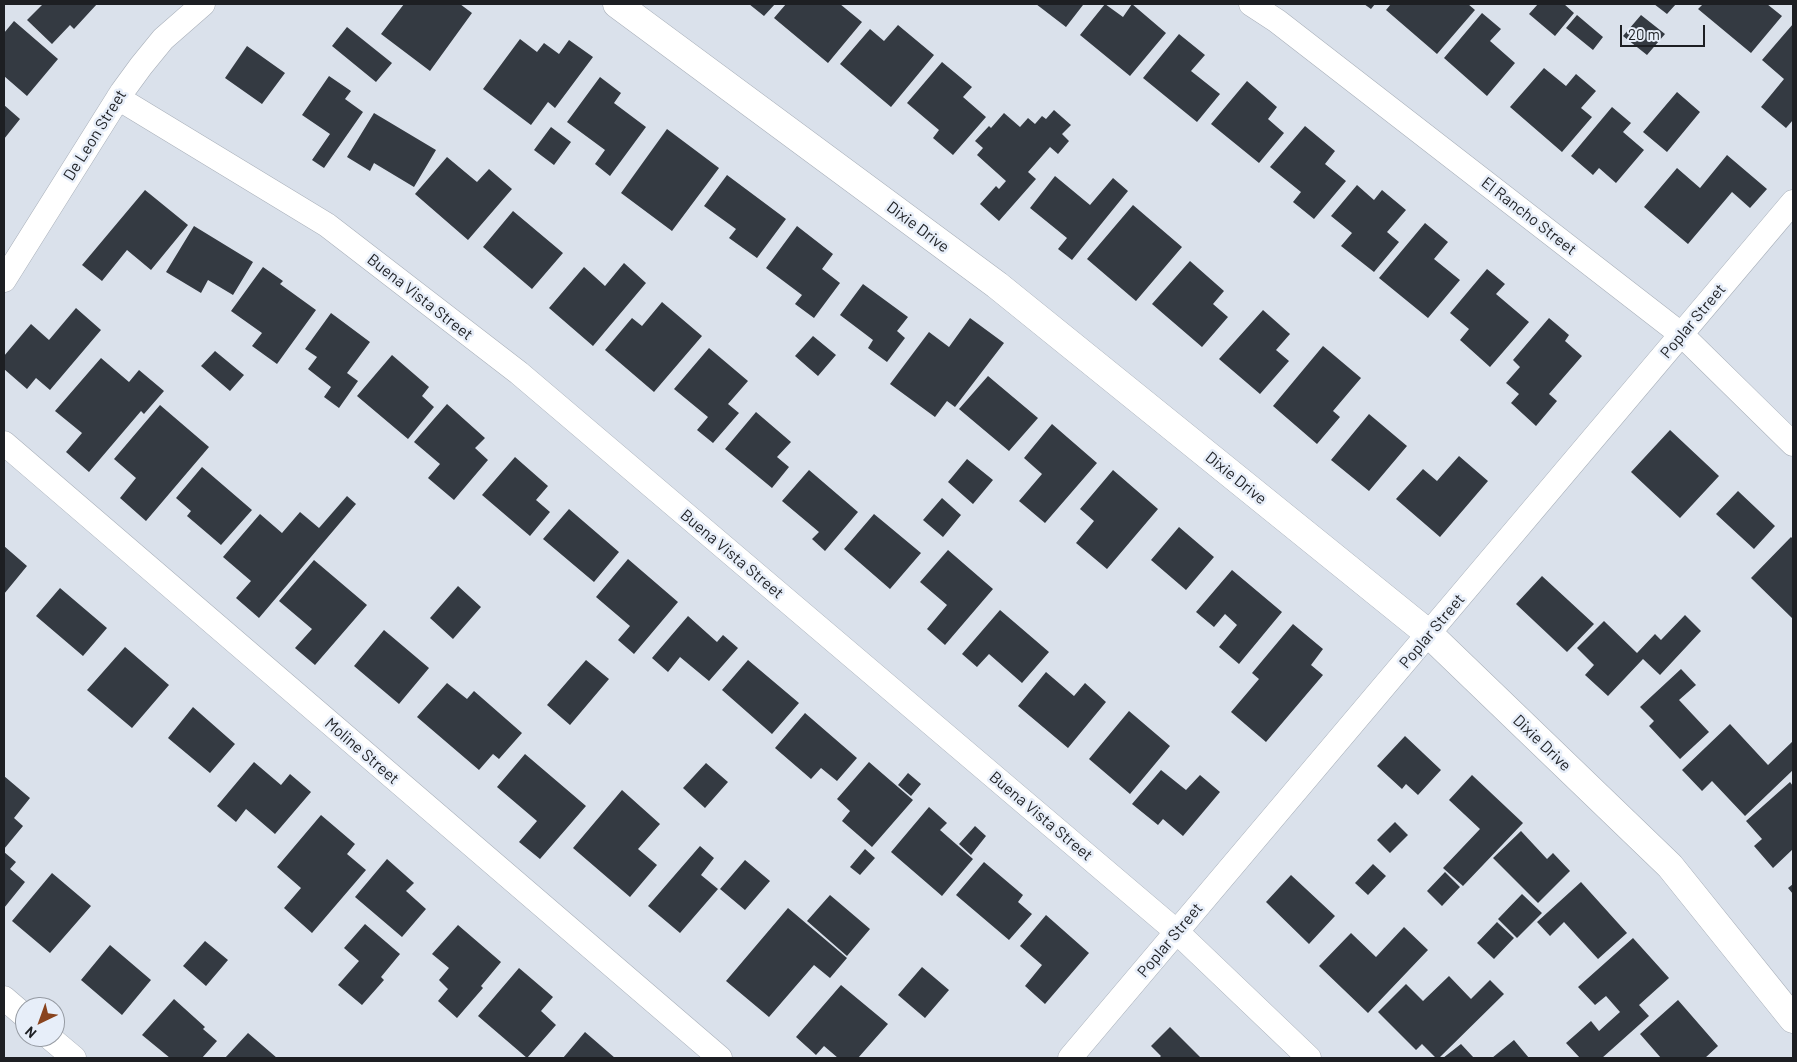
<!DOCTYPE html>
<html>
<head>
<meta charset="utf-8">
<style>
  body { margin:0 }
  #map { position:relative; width:1797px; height:1062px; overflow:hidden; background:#dae1eb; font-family:Barlow,sans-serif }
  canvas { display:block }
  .frame { position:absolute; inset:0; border:5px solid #1d1f23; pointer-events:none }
  .north { position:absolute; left:15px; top:997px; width:50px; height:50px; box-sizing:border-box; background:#e7eef9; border:1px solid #969ba3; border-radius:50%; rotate:222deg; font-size:14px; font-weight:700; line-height:20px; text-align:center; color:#1d1f23 }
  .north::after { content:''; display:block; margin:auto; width:18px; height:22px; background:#89431e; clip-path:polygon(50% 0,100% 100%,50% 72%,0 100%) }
  .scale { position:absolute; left:1620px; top:25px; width:85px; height:22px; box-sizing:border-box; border:2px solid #1d1f23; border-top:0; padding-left:6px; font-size:15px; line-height:18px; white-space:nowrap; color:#1d1f23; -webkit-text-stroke:4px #e7eef9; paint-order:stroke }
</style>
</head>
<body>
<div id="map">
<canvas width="1797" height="1062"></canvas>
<div class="frame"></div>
<div class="north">N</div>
<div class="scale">20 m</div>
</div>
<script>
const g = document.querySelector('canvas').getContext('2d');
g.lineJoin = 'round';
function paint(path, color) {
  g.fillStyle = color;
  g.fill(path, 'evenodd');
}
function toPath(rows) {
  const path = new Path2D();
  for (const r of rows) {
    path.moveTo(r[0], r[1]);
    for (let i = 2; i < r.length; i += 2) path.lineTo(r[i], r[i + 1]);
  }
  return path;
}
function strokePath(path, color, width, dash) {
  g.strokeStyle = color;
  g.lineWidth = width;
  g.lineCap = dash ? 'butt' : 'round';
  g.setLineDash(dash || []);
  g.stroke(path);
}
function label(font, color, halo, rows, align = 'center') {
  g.font = font + ' Barlow,sans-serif';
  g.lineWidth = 5;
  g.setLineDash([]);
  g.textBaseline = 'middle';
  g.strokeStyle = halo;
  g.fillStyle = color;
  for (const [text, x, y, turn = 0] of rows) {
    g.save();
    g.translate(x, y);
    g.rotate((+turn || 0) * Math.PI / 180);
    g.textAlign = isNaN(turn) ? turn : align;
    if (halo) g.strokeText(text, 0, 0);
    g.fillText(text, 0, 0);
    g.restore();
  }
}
paint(toPath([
  [43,4,97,4,74,29,70,25,52,44,27,20],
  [404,4,460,4,472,13,430,71,381,34],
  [749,4,775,4,764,16],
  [786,4,840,4,862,22,828,63,774,18],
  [1036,4,1080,4,1083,5,1066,27],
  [1105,4,1123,17,1132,4,1166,33,1130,76,1080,35],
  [1364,4,1375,4,1371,9],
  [1391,4,1468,4,1475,10,1437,54,1386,10],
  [1538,4,1564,4,1574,13,1555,36,1529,14],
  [1654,4,1676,4,1667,14],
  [1703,4,1767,4,1782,16,1751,53,1698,9],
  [1482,13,1501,29,1490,41,1515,63,1487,96,1444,58],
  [1577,15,1603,37,1593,50,1566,28],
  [1641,15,1665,34,1647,55,1623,36],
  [14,21,58,59,27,96,4,76,4,33],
  [1793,24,1793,120,1786,128,1761,107,1784,79,1762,60],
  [898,25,934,55,891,107,840,64,870,29,884,41],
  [347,27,392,63,376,82,332,46],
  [1179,34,1205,55,1191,71,1220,94,1197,122,1143,78],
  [520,39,537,52,544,43,559,54,569,40,593,57,555,108,548,102,531,125,483,89],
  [247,46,285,73,262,104,225,78],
  [942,62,972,87,963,97,986,117,953,155,933,138,939,130,907,103],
  [1544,68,1566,86,1576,74,1596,91,1581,108,1592,117,1562,152,1510,107],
  [329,76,351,91,345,99,363,112,324,168,312,160,330,134,302,115],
  [600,77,621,93,614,103,646,127,610,176,595,164,605,150,567,122],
  [1247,81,1277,107,1268,119,1284,133,1259,163,1211,124],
  [1677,92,1700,112,1667,152,1643,132],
  [4,105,20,119,4,139],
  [1612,107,1631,123,1623,132,1644,150,1616,183,1599,168,1593,175,1571,156],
  [1054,110,1071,125,1062,134,1069,141,1058,154,1050,147,1028,172,1036,179,999,221,980,204,996,186,999,189,1006,181,977,155,983,148,975,141,989,126,991,128,1004,113,1020,127,1028,118,1035,124,1042,116,1046,119],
  [374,113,436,150,414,187,374,163,370,171,347,157],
  [1305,126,1335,151,1325,164,1346,181,1314,219,1293,202,1301,192,1270,167],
  [551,127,571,142,554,165,534,150],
  [667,129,719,168,672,231,621,193],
  [1727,155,1767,189,1750,208,1732,192,1688,244,1644,207,1677,168,1700,188],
  [447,157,477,182,489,169,512,189,468,240,415,194],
  [727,175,786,219,757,258,729,238,736,229,704,206],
  [1055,176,1090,205,1113,178,1128,191,1072,260,1058,249,1067,238,1030,208],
  [1357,185,1374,200,1382,190,1406,210,1387,232,1399,242,1374,272,1341,246,1352,233,1331,216],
  [145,190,188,225,151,270,127,250,102,281,82,265],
  [1133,205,1182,247,1136,301,1087,259],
  [513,211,563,253,532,289,483,247],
  [1425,223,1448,242,1434,259,1460,280,1428,318,1379,278],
  [194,226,253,262,233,295,208,280,201,293,166,272],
  [797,226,833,254,822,269,840,283,814,318,795,304,802,295,766,268],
  [1190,261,1224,291,1213,304,1228,317,1202,347,1152,304],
  [624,263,646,283,593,346,549,308,584,267,605,286],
  [263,267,283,281,280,284,316,310,277,364,252,346,262,333,231,311],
  [1487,269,1505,284,1496,294,1529,322,1490,367,1460,340,1469,329,1450,313],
  [863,284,908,317,897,331,905,338,887,362,868,348,873,340,840,315],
  [662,302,702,336,654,392,605,350,632,318,642,326],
  [76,308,101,330,50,390,36,378,27,389,4,369,4,356,31,324,49,340],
  [1263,310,1290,334,1276,350,1289,361,1260,394,1219,359],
  [331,313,370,342,347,373,358,381,339,408,324,397,331,387,308,369,317,357,305,349],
  [970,318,1004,343,955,407,947,401,935,417,890,384,929,332,949,347],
  [1549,318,1569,335,1565,341,1582,356,1549,394,1557,401,1536,426,1511,403,1519,394,1506,383,1520,367,1513,360],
  [813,336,836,355,818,376,795,356],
  [1323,346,1361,378,1333,411,1340,417,1317,444,1273,406],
  [709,348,748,381,728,404,739,413,713,443,697,430,708,417,674,389],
  [215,351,244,375,230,391,201,366],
  [392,355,429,387,422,396,434,407,408,439,357,396],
  [101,358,129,382,139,370,164,391,144,414,141,411,89,472,66,452,82,433,55,411],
  [988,376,1038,418,1009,451,959,409],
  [447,404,485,438,475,448,488,460,454,500,428,478,440,464,414,442],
  [160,405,209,447,146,521,120,498,136,478,114,459],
  [756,412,791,442,777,457,789,467,772,488,725,449],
  [1369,414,1407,446,1369,491,1331,460],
  [1052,424,1097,463,1045,523,1019,501,1042,474,1024,458],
  [1670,430,1719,476,1680,518,1631,472],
  [1459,456,1488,481,1440,537,1396,499,1423,469,1437,481],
  [515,457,548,486,536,500,550,512,530,536,482,495],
  [967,459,993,480,973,504,948,482],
  [202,467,252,510,221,545,187,516,191,511,176,498],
  [809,470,858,512,825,551,812,539,819,532,782,501],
  [1113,470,1158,509,1107,569,1076,543,1094,521,1080,509],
  [1738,491,1775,526,1754,549,1716,514],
  [347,496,356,504,259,618,236,598,251,581,223,557,260,514,282,533,300,512,319,528],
  [942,498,961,515,943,537,923,520],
  [569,509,619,552,594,582,543,539],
  [874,514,921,553,890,589,844,549],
  [1179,527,1214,557,1186,590,1151,560],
  [1791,537,1793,539,1793,619,1751,578],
  [4,546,27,566,4,594],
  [948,550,993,589,945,645,927,629,947,605,920,582],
  [628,559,678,602,634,654,618,640,630,626,596,597],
  [314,560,367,605,315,665,295,648,312,629,279,601],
  [1232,570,1282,612,1239,664,1219,647,1237,625,1225,614,1214,627,1196,612],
  [1542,576,1594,624,1567,652,1516,604],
  [458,586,481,607,453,639,430,618],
  [60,588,107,628,83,656,36,616],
  [1000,610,1049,652,1022,683,989,654,977,667,962,654],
  [1685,615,1701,631,1660,675,1643,659,1608,696,1585,675,1594,665,1577,648,1604,621,1637,653,1655,634,1661,640],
  [688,616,717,642,723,635,738,648,709,681,680,657,668,672,652,658],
  [1293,624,1323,649,1311,665,1323,675,1266,742,1231,712,1259,679,1252,673],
  [384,630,429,668,399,704,354,666],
  [125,647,169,685,132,728,87,690],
  [586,660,609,679,570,725,547,705],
  [748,660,799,703,772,734,722,690],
  [1681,669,1696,685,1679,700,1709,732,1680,759,1649,726,1654,721,1640,707],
  [1046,672,1074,696,1085,683,1106,702,1068,748,1018,706],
  [447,683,467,699,474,691,522,733,499,759,493,754,479,770,417,717],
  [193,707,235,744,210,773,168,738],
  [1129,711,1170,746,1130,794,1089,759],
  [805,713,857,758,837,781,821,768,811,779,775,748],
  [1730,724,1768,765,1793,741,1793,770,1745,816,1712,781,1702,791,1682,770],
  [1405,736,1441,770,1418,795,1406,784,1402,789,1377,766],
  [525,754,586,806,540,859,519,842,537,821,497,787],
  [254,762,281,785,290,774,311,792,275,834,246,809,236,822,217,806],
  [869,762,913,800,872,847,842,821,850,811,837,799],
  [706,763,728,782,705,808,683,788],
  [1161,770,1186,790,1200,775,1220,792,1183,836,1163,819,1158,825,1132,804],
  [908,773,921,784,911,796,898,785],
  [1472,775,1523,823,1463,886,1443,868,1480,829,1449,800],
  [4,776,30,798,14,818,23,826,4,849],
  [1790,782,1793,786,1793,849,1773,868,1754,846,1762,839,1746,821],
  [622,790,660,824,638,849,657,865,630,897,573,848],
  [929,807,947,823,940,830,973,859,942,896,891,852],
  [321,815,355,844,347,854,366,870,312,933,284,908,301,888,277,867],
  [1395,822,1408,835,1390,853,1377,840],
  [975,826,986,836,971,855,959,844],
  [1521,831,1547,859,1553,853,1570,871,1538,903,1493,858],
  [700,846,714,858,701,875,718,889,680,933,648,906],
  [865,849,875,858,860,875,850,867],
  [4,852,16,862,10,869,25,882,4,908],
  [387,859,414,883,406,891,426,909,402,937,355,897],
  [745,860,770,881,745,910,720,889],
  [984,862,1023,895,1018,902,1032,914,1009,940,956,895],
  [1373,864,1386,876,1368,895,1355,883],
  [1445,872,1460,887,1442,906,1427,891],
  [52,873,91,906,50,953,12,921],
  [1291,875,1335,916,1309,944,1266,902],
  [1581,882,1627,933,1598,959,1564,922,1550,936,1537,922],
  [1793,884,1793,894,1788,888],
  [1522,894,1542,913,1517,938,1498,919],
  [830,895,870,929,847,956,807,921],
  [788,908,847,958,830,978,814,965,769,1017,726,981],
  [1046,915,1089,953,1045,1004,1025,986,1042,965,1020,946],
  [1497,922,1514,938,1494,959,1477,943],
  [365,924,400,954,381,977,384,980,362,1005,338,985,359,961,344,948],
  [458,925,501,962,481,986,483,988,457,1018,438,1001,448,989,439,980,449,968,432,954],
  [1404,927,1428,950,1368,1013,1319,966,1351,933,1376,957],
  [1633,938,1669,978,1639,1005,1649,1016,1602,1058,1580,1058,1566,1043,1591,1021,1599,1031,1620,1012,1606,996,1595,1005,1578,987],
  [205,941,228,960,206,986,183,966],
  [110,945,151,980,122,1015,81,980],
  [922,967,949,990,925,1018,898,995],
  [519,968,553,997,541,1011,556,1025,527,1058,478,1016],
  [1449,976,1471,999,1490,980,1504,994,1439,1058,1436,1058,1422,1044,1416,1050,1378,1012,1406,984,1423,1001],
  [841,985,888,1024,858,1058,838,1058,824,1046,816,1055,796,1037],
  [174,999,205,1027,203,1029,217,1041,202,1058,170,1058,142,1035],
  [1678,1000,1718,1046,1705,1058,1661,1058,1640,1034],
  [1170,1027,1201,1058,1159,1058,1161,1056,1151,1046],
  [585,1032,615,1058,563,1058],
  [248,1033,277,1058,225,1058],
  [1514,1040,1529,1058,1492,1058],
  [1461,1044,1474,1058,1443,1058]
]), '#343a42');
const street = toPath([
  [1251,4,1277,21,1682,335,1793,444],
  [118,98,327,225,519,373,1177,932,1309,1058],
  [4,280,122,92,141,66,163,39,203,4],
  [4,443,720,1058],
  [4,998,25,1016],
  [49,1037,74,1058],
  [1070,1058,1793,202]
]);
const secondary = toPath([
  [617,4,997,285,1429,634,1670,866,1793,1019]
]);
strokePath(street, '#a9b0ba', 25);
strokePath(secondary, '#a9b0ba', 29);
strokePath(street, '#fff', 24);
strokePath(secondary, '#fff', 28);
label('16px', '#1d1f23', '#e7eef9', [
  ["De Leon Street",95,135,-58],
  ["El Rancho Street",1529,216,38],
  ["Dixie Drive",918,227,37],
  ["Buena Vista Street",420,297,38],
  ["Poplar Street",1693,321,-50],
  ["Dixie Drive",1236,478,39],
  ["Buena Vista Street",732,554,40],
  ["Poplar Street",1432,631,-50],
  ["Dixie Drive",1542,743,44],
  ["Moline Street",362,751,41],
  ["Buena Vista Street",1041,816,40],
  ["Poplar Street",1170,940,-50]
]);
</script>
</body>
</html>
